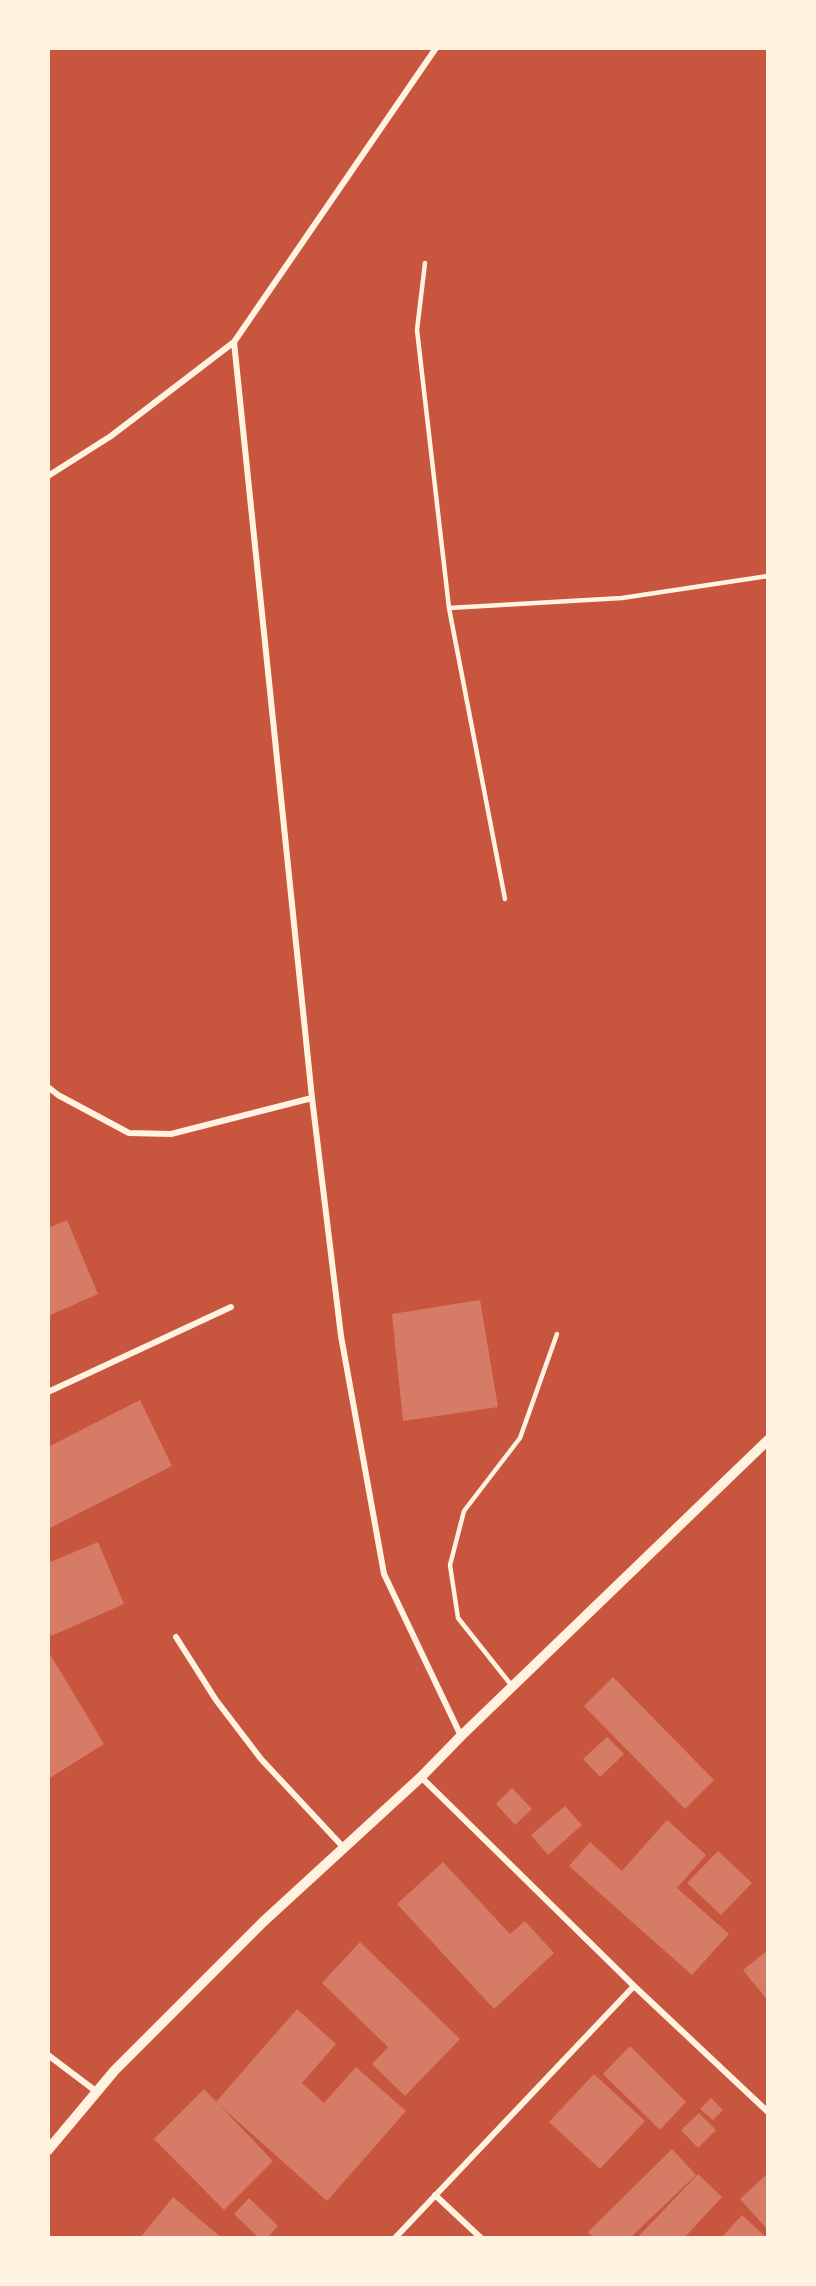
<!DOCTYPE html>
<html>
<head>
<meta charset="utf-8">
<style>
  body { margin:0 }
  #map { position:relative; width:816px; height:2286px; overflow:hidden; background:#c8553d; font-family:Roboto,sans-serif }
  canvas { display:block }
  .frame { position:absolute; inset:0; border:50px solid #fff3e0; pointer-events:none }
</style>
</head>
<body>
<div id="map">
<canvas width="816" height="2286"></canvas>
<div class="frame"></div>
</div>
<script>
const g = document.querySelector('canvas').getContext('2d');
g.lineJoin = 'round';
function paint(path, color) {
  g.fillStyle = color;
  g.fill(path, 'evenodd');
}
function toPath(rows) {
  const path = new Path2D();
  for (const r of rows) {
    path.moveTo(r[0], r[1]);
    for (let i = 2; i < r.length; i += 2) path.lineTo(r[i], r[i + 1]);
  }
  return path;
}
function strokePath(path, color, width, dash) {
  g.strokeStyle = color;
  g.lineWidth = width;
  g.lineCap = dash ? 'butt' : 'round';
  g.setLineDash(dash || []);
  g.stroke(path);
}
paint(toPath([
  [67,1220,98,1294,48,1316,48,1228],
  [480,1300,498,1407,403,1421,392,1314],
  [140,1400,172,1466,48,1529,48,1447],
  [98,1542,124,1604,51,1636,48,1629,48,1563],
  [48,1651,104,1744,48,1779],
  [613,1677,714,1780,685,1809,584,1706],
  [607,1737,624,1754,600,1777,583,1759],
  [512,1788,532,1809,515,1825,496,1804],
  [565,1806,582,1825,548,1855,531,1835],
  [667,1820,706,1855,677,1888,729,1934,692,1975,569,1866,590,1842,622,1871],
  [718,1851,752,1883,721,1915,687,1883],
  [443,1862,510,1934,525,1921,554,1953,494,2009,397,1904],
  [360,1942,460,2039,405,2096,372,2064,388,2047,322,1983],
  [768,1950,768,2001,743,1970],
  [297,2009,336,2044,302,2083,324,2103,356,2067,406,2111,327,2201,216,2102],
  [630,2046,686,2102,660,2130,603,2074],
  [594,2074,645,2121,600,2169,549,2122],
  [204,2089,273,2161,224,2210,154,2139],
  [711,2098,723,2110,713,2120,700,2109],
  [699,2113,716,2130,698,2148,681,2130],
  [672,2149,696,2175,630,2238,594,2238,588,2232],
  [768,2173,768,2230,740,2199],
  [698,2174,722,2197,684,2238,637,2238],
  [173,2197,222,2238,140,2238],
  [249,2198,278,2226,267,2238,259,2238,234,2214],
  [742,2215,767,2238,721,2238]
]), '#d67c66');
strokePath(toPath([
  [425,263,417,330,449,608,505,899],
  [449,608,622,598,768,576],
  [512,1686,458,1618,450,1565,464,1511,520,1438,557,1334]
]), '#fff3e0', 4.5);
strokePath(toPath([
  [436,48,234,342,312,1098,341,1336,384,1574,461,1736],
  [48,476,111,436,234,342],
  [48,1087,58,1095,129,1133,171,1134,312,1098],
  [48,1392,231,1307],
  [176,1637,216,1700,261,1759,344,1848],
  [421,1777,634,1986,768,2112],
  [48,2055,97,2092],
  [435,2195,481,2238],
  [395,2238,634,1986]
]), '#fff3e0', 6);
strokePath(toPath([
  [48,2150,115,2070,263,1922,421,1777,461,1736,768,1440]
]), '#fff3e0', 10);
</script>
</body>
</html>
